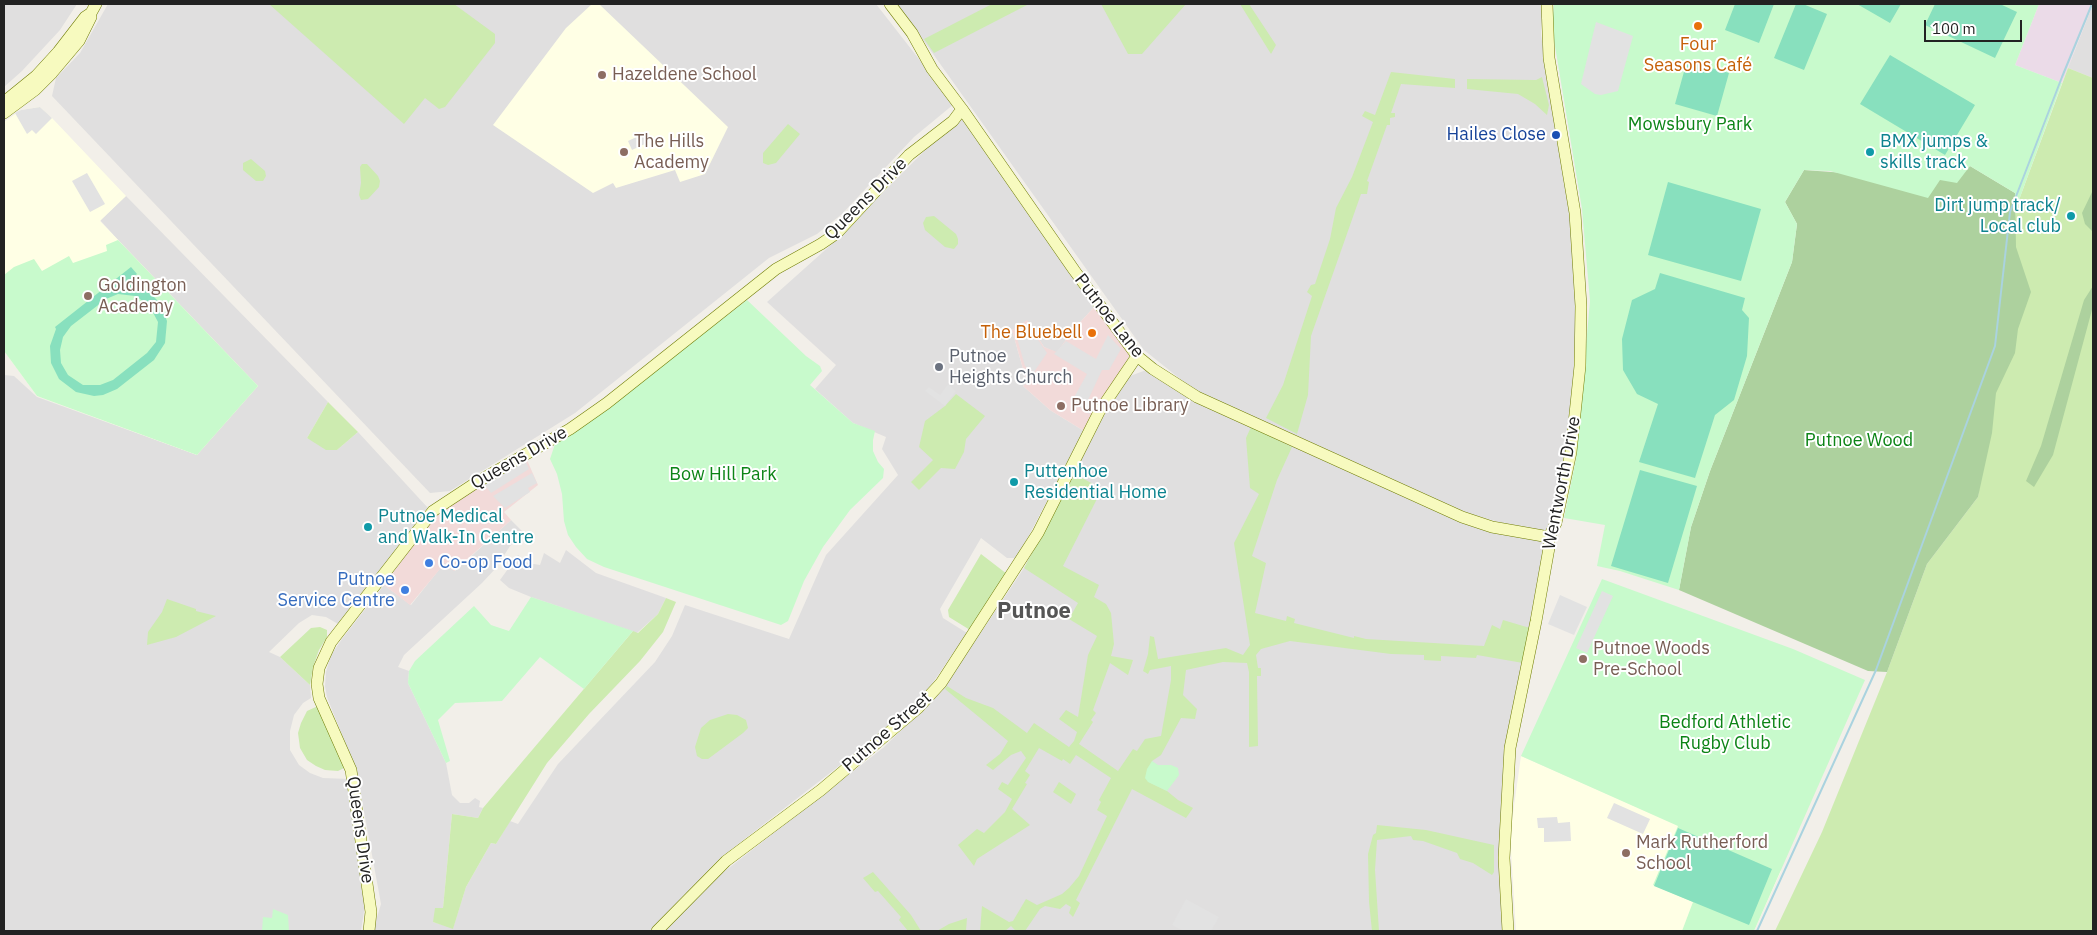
<!DOCTYPE html>
<html>
<head>
<meta charset="utf-8">
<style>
  body { margin:0 }
  #map { position:relative; width:2097px; height:935px; overflow:hidden; background:#f2efe9; font-family:"IBM Plex Sans",sans-serif }
  canvas { display:block }
  .frame { position:absolute; inset:0; border:5px solid #222; pointer-events:none }
  .scale { position:absolute; left:1924px; top:20px; width:98px; height:22px; box-sizing:border-box; border:2px solid #222; border-top:0; padding-left:6px; font-size:15px; line-height:18px; white-space:nowrap; color:#222; -webkit-text-stroke:4px #fff; paint-order:stroke }
</style>
</head>
<body>
<div id="map">
<canvas width="2097" height="935"></canvas>
<div class="frame"></div>
<div class="scale">100 m</div>
</div>
<script>
const g = document.querySelector('canvas').getContext('2d');
g.lineJoin = 'round';
function paint(path, color) {
  g.fillStyle = color;
  g.fill(path, 'evenodd');
}
function toPath(rows) {
  const path = new Path2D();
  for (const r of rows) {
    path.moveTo(r[0], r[1]);
    for (let i = 2; i < r.length; i += 2) path.lineTo(r[i], r[i + 1]);
  }
  return path;
}
function strokePath(path, color, width, dash) {
  g.strokeStyle = color;
  g.lineWidth = width;
  g.lineCap = dash ? 'butt' : 'round';
  g.setLineDash(dash || []);
  g.stroke(path);
}
function label(font, color, halo, rows, align = 'center') {
  g.font = font + ' "IBM Plex Sans",sans-serif';
  g.lineWidth = 4;
  g.setLineDash([]);
  g.textBaseline = 'middle';
  g.strokeStyle = halo;
  g.fillStyle = color;
  for (const [text, x, y, turn = 0] of rows) {
    g.save();
    g.translate(x, y);
    g.rotate((+turn || 0) * Math.PI / 180);
    g.textAlign = isNaN(turn) ? turn : align;
    if (halo) g.strokeText(text, 0, 0);
    g.fillText(text, 0, 0);
    g.restore();
  }
}
paint(toPath([
  [4,4,77,4,60,30,22,71,4,87],
  [108,4,876,4,954,104,914,137,842,214,817,234,769,258,575,413,450,491,430,493,52,96,56,78,80,53],
  [895,4,1543,4,1541,35,1571,221,1577,303,1575,364,1565,458,1547,535,1462,512,1199,394,1144,350,916,30],
  [2093,4,2093,78,2068,68],
  [961,114,1096,305,1073,330,1057,353,1044,347,1027,321,1012,330,1027,383,1023,386,1050,410,1084,431,1017,558,1007,558,981,538,940,609,943,618,967,633,927,691,870,742,720,858,650,931,373,931,381,904,357,773,327,697,325,686,326,672,331,655,342,639,384,585,411,605,445,562,455,571,511,520,525,534,510,546,496,568,482,583,404,655,398,667,409,671,408,683,446,763,452,795,460,803,469,803,475,798,480,801,479,807,483,808,478,818,452,814,443,908,433,922,453,928,466,887,491,843,496,844,510,821,518,824,558,764,655,662,672,636,685,605,789,639,826,555,898,475,882,449,886,437,853,423,815,389,836,365,767,302,833,243],
  [126,196,328,402,307,438,337,450,358,432,428,508,338,624,326,617,312,615,299,623,269,652,280,657,310,685,311,698,303,703,294,715,290,731,290,750,299,765,310,773,323,778,349,779,365,905,361,931,4,931,4,375,14,376,37,397,197,455,118,240,100,220],
  [1149,369,1460,522,1545,542,1504,787,1505,931,663,931,698,892,883,748,942,691,1024,568,1105,414,1130,376],
  [566,550,596,573,666,598,658,614,637,633,531,597,509,588,500,580,518,555,528,563,540,565,544,553,560,563]
]), '#e0dfdf');
paint(toPath([
  [1096,305,1128,346,1129,357,1084,431,1050,410,1023,386,1027,383,1012,330,1027,320,1044,347,1057,352,1073,330],
  [527,460,538,485,504,512,511,520,454,571,445,563,410,605,384,585,438,511]
]), '#f2dad9');
paint(toPath([
  [2039,4,2093,4,2062,83,2015,65]
]), '#ebdbe8');
paint(toPath([
  [592,4,599,4,728,127,705,174,680,182,675,170,616,188,613,183,593,193,493,125,566,28],
  [40,107,52,118,126,196,100,221,258,386,197,455,37,396,4,351,4,122,21,110],
  [1521,756,1781,871,1754,931,1516,931,1510,835]
]), '#ffffe5');
paint(toPath([
  [269,4,454,4,495,34,495,43,445,107,439,109,425,98,404,124],
  [992,4,1029,4,934,53,924,39],
  [1101,4,1186,4,1142,54,1128,54],
  [1240,4,1249,4,1276,45,1271,54],
  [2068,68,2093,78,2093,931,1775,931,1822,832,1887,672,1927,564,1978,497,2016,208],
  [1391,72,1455,79,1455,88,1401,84,1391,113,1395,113,1395,117,1390,118,1390,125,1387,125,1367,181,1369,182,1367,194,1361,194,1311,336,1308,395,1297,434,1266,418,1283,385,1312,296,1307,292,1311,285,1315,284,1330,239,1336,208,1352,177,1373,122,1362,116,1365,111,1375,115],
  [1542,77,1549,105,1547,115,1535,104,1518,94,1467,89,1467,79,1536,80],
  [788,124,800,134,776,163,768,165,763,163,763,153],
  [251,159,265,171,266,176,263,181,256,181,243,170,243,163],
  [362,164,367,164,378,176,380,181,379,187,368,199,361,200,359,195,361,183,360,167],
  [934,216,956,234,958,239,958,244,954,249,945,247,925,230,923,223,926,217],
  [956,394,985,416,966,439,964,452,955,469,941,468,919,490,911,482,933,460,919,447,925,421,945,406],
  [328,402,358,432,337,450,326,450,307,438],
  [1251,427,1292,447,1277,480,1252,556,1266,563,1255,613,1286,621,1287,616,1295,619,1294,623,1354,638,1354,636,1366,639,1484,646,1492,625,1500,629,1503,620,1530,628,1523,663,1477,655,1476,658,1441,656,1441,661,1424,660,1424,655,1391,654,1290,641,1261,649,1256,655,1258,668,1261,668,1261,676,1257,676,1258,746,1249,747,1249,672,1247,663,1223,662,1186,670,1183,695,1197,709,1195,719,1181,718,1161,755,1152,761,1149,782,1167,791,1178,800,1193,808,1186,818,1132,789,1076,900,1080,903,1073,917,1069,913,1071,907,1066,904,1060,909,1045,906,1040,909,1025,931,1016,931,1011,926,1005,931,980,931,982,906,1009,922,1013,921,1026,899,1037,905,1062,894,1069,888,1079,876,1107,816,1097,810,1101,802,1099,800,1111,778,1076,755,1070,764,1063,759,1062,761,1039,748,1025,771,1030,775,1025,783,1027,784,1012,809,1030,825,977,859,974,866,958,845,977,829,984,833,1005,812,1012,799,998,789,1002,782,1008,785,1026,758,1021,751,1011,755,993,770,986,765,1000,754,1008,741,945,689,947,686,966,698,993,708,1027,733,1034,723,1069,747,1074,741,1077,732,1059,719,1066,710,1078,717,1088,655,1097,636,1069,619,1078,603,1024,568,1075,474,1102,489,1063,566,1099,585,1094,597,1106,604,1111,613,1114,644,1111,656,1133,660,1128,675,1110,663,1093,710,1096,713,1091,720,1093,722,1079,744,1118,771,1133,749,1137,751,1145,739,1161,736,1171,680,1171,666,1150,670,1148,674,1143,671,1148,654,1150,636,1154,637,1158,659,1226,648,1243,655,1250,645,1234,543,1259,494,1250,488,1246,438],
  [981,554,1007,574,970,630,949,617,948,610],
  [666,598,676,602,663,632,640,661,589,714,547,763,496,844,491,843,466,887,453,929,433,922,435,908,443,908,452,814,478,818,483,808,633,631,638,633,658,614],
  [167,599,196,609,196,611,216,616,176,637,147,645,148,632,162,612],
  [320,627,327,630,327,637,319,650,313,667,310,685,280,657,311,628],
  [318,706,346,767,338,771,325,770,316,766,307,760,300,748,298,733,301,723,307,711],
  [728,714,737,715,746,720,748,728,743,733,708,759,702,759,697,756,695,747,701,728,710,720],
  [1059,782,1076,794,1071,804,1053,792],
  [1377,825,1426,830,1494,845,1494,872,1492,875,1473,863,1460,859,1457,853,1423,841,1413,840,1411,836,1377,840,1375,870,1379,931,1372,931,1369,902,1368,854,1373,835,1376,833],
  [873,872,911,915,921,931,908,931,899,920,901,917,878,891,875,892,863,878],
  [967,918,966,931,937,931,949,924]
]), '#cdebb0');
paint(toPath([
  [1970,166,2015,193,2016,247,2031,292,2018,329,2015,353,1996,393,1992,433,1978,497,1927,564,1887,672,1868,671,1679,590,1691,527,1710,471,1792,262,1797,224,1785,202,1804,170,1940,180],
  [2093,190,2093,232,2085,224,2082,213],
  [2093,286,2093,306,2053,455,2034,487,2026,481,2041,446,2084,300]
]), '#add19e');
paint(toPath([
  [1554,4,2039,4,2015,65,2062,83,2016,208,2015,193,1970,166,1957,183,1940,180,1928,198,1830,171,1804,170,1785,202,1797,224,1792,262,1710,471,1691,527,1679,590,1620,571,1597,566,1605,525,1564,518,1576,459,1590,301,1582,209,1552,28],
  [118,240,258,386,197,455,37,396,4,351,4,275,14,267,34,259,42,271,69,256,73,263,107,251,106,245],
  [747,300,806,356,820,366,822,371,810,385,853,423,875,431,873,440,873,451,878,462,884,469,883,478,850,510,823,547,804,581,788,621,781,625,604,567,587,559,576,547,568,535,564,521,562,494,557,474,550,459,555,444,594,418],
  [1602,579,1793,649,1865,680,1754,931,1682,931,1693,902,1653,885,1678,826,1521,756],
  [531,597,633,631,584,689,540,657,502,701,455,703,438,720,450,761,446,763,408,683,409,671,415,661,474,606,491,625,509,631],
  [1152,761,1158,765,1171,765,1178,768,1179,775,1167,791,1148,782,1145,778,1147,769],
  [273,909,288,915,289,931,262,931,263,917,272,918]
]), '#c8facc');
paint(toPath([
  [1735,4,1774,4,1759,43,1725,30],
  [1796,4,1803,4,1827,14,1804,70,1774,58],
  [1857,4,1901,4,1890,23],
  [1935,4,2000,4,2017,12,1995,58,1925,25],
  [1890,55,1975,105,1945,155,1860,104],
  [1687,61,1729,73,1717,116,1675,104],
  [1668,182,1761,209,1741,281,1648,255],
  [131,267,137,274,125,284,135,286,149,292,160,303,167,321,165,343,154,360,117,389,103,395,94,396,76,392,59,379,51,363,50,346,56,329,55,327],
  [118,294,135,296,149,305,158,322,156,342,147,353,113,380,100,385,83,385,68,375,61,363,60,350,63,337,71,326,106,299],
  [1660,273,1745,298,1742,310,1749,318,1747,356,1734,400,1715,415,1695,478,1639,462,1658,404,1637,394,1623,370,1622,339,1632,300,1655,289],
  [1640,470,1697,486,1668,583,1611,566],
  [1678,828,1772,869,1749,925,1654,886]
]), '#88e0be');
paint(toPath([
  [1596,22,1633,36,1618,91,1601,95,1595,94,1581,84],
  [40,107,52,118,36,134,32,130,27,134,15,113,21,110],
  [645,133,649,142,632,150,628,141],
  [87,173,105,204,90,212,72,181],
  [1023,326,1029,336,1034,334,1047,353,1034,372,1025,366,1015,331],
  [1108,335,1121,349,1109,370,1102,370,1088,400,1095,405,1089,414,1072,401,1087,374,1054,354,1066,341,1096,359],
  [948,384,956,391,945,406,925,391,929,387,940,395],
  [525,460,529,469,491,493,484,484],
  [532,473,537,483,528,488,530,492,505,508,493,496],
  [1602,591,1613,596,1587,653,1576,648],
  [1560,595,1587,607,1574,635,1548,624],
  [1614,803,1650,819,1643,834,1607,818],
  [1557,817,1558,823,1570,822,1571,841,1544,842,1544,828,1538,828,1537,818],
  [1186,899,1219,917,1211,931,1184,931,1172,925]
]), '#e2e2e2');
strokePath(toPath([
  [1757,931,1876,670,1995,346,2010,212,2062,77,2092,4]
]), '#aad3df', 2);
const secondary = toPath([
  [890,4,912,33,932,69,962,109,1074,270,1137,356,1153,369,1197,397,1462,517,1492,527,1549,537],
  [4,102,36,76,58,52,85,17,91,13,96,4],
  [4,113,35,90,52,73,79,41,91,17],
  [369,931,371,912,351,770,319,698,317,684,319,668,331,642,433,511,477,482,570,429,607,403,776,269,821,244,837,233,909,155,953,121,962,109],
  [657,931,726,861,821,790,918,708,941,683,1038,533,1099,412,1137,356],
  [1508,931,1504,858,1510,748,1536,621,1549,548,1549,537,1556,523,1571,452,1580,366,1581,306,1575,213,1549,58,1547,4]
]);
strokePath(secondary, '#707d05', 12);
strokePath(secondary, '#f7fabf', 11);
for (const [x, y, r, color] of [
  [1698,26,5,"#e8710a"],
  [602,75,5,"#8d6e63"],
  [1556,135,5,"#1a4fb4"],
  [624,152,5,"#8d6e63"],
  [1870,152,5,"#0f9aa8"],
  [2071,216,5,"#0f9aa8"],
  [88,296,5,"#8d6e63"],
  [1092,333,5,"#e8710a"],
  [939,367,5,"#6b7280"],
  [1061,406,5,"#8d6e63"],
  [1014,482,5,"#0f9aa8"],
  [368,527,5,"#0f9aa8"],
  [429,563,5,"#3f7fe0"],
  [405,590,5,"#3f7fe0"],
  [1583,659,5,"#8d6e63"],
  [1626,853,5,"#8d6e63"]
]) {
  const dot = new Path2D();
  dot.arc(x, y, r, 0, 2 * Math.PI);
  g.fillStyle = color;
  g.fill(dot);
  strokePath(dot, '#fff', 2);
}
label('18px', '#c56008', '#fff', [
  ["Four",1698,45],
  ["Seasons Café",1698,66],
  ["The Bluebell",1082,333,"right"]
]);
label('18px', '#785e54', '#fff', [
  ["Hazeldene School",612,75],
  ["The Hills",634,142],
  ["Academy",634,163],
  ["Goldington",98,286],
  ["Academy",98,307],
  ["Putnoe Library",1071,406],
  ["Putnoe Woods",1593,649],
  ["Pre-School",1593,670],
  ["Mark Rutherford",1636,843],
  ["School",1636,864]
], 'left');
label('18px', '#0c8416', '#fff', [
  ["Mowsbury Park",1690,125],
  ["Putnoe Wood",1859,441],
  ["Bow Hill Park",723,475],
  ["Bedford Athletic",1725,723],
  ["Rugby Club",1725,744]
]);
label('18px', '#164399', '#fff', [
  ["Hailes Close",1546,135]
], 'right');
label('18px', '#0d838f', '#fff', [
  ["BMX jumps &",1880,142],
  ["skills track",1880,163],
  ["Dirt jump track/",2061,206,"right"],
  ["Local club",2061,227,"right"],
  ["Puttenhoe",1024,472],
  ["Residential Home",1024,493],
  ["Putnoe Medical",378,517],
  ["and Walk-In Centre",378,538]
], 'left');
label('18px', '#222', '#fff', [
  ["Queens Drive",866,199,-45],
  ["Putnoe Lane",1109,316,52],
  ["Queens Drive",519,458,-30],
  ["Wentworth Drive",1562,483,-79],
  ["Putnoe Street",887,732,-41],
  ["Queens Drive",360,830,82]
]);
label('18px', '#5b616d', '#fff', [
  ["Putnoe",949,357],
  ["Heights Church",949,378]
], 'left');
label('18px', '#366cbe', '#fff', [
  ["Co-op Food",439,563],
  ["Putnoe",395,580,"right"],
  ["Service Centre",395,601,"right"]
], 'left');
label('bold 22px', '#555', '#fff', [
  ["Putnoe",1034,612]
]);
</script>
</body>
</html>
